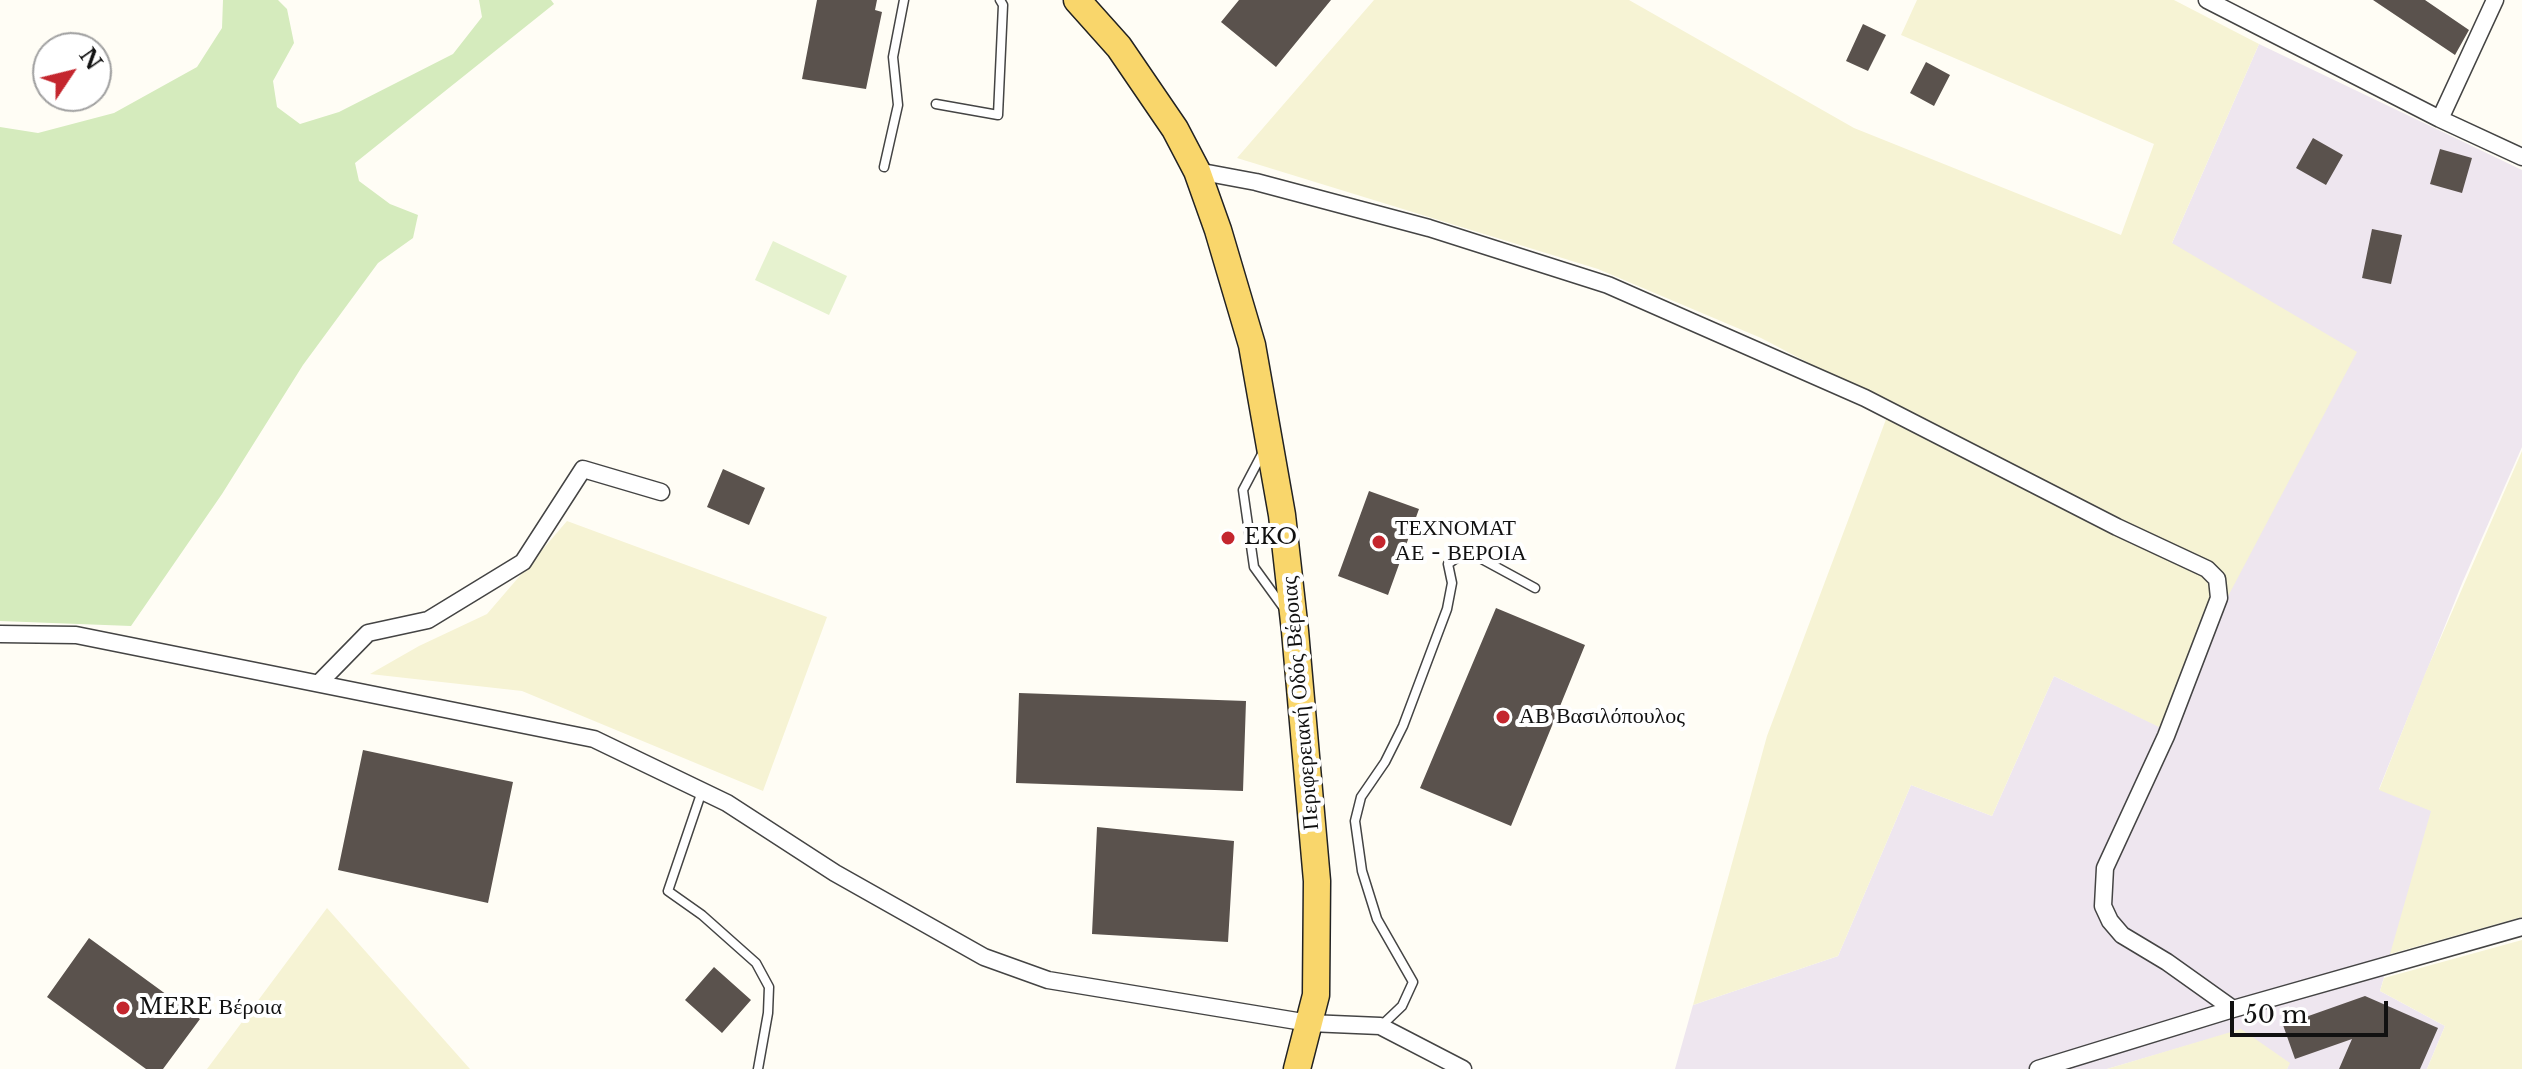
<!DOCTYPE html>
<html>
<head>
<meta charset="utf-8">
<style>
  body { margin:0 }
  #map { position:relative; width:2522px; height:1069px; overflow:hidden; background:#fffdf5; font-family:"Libre Baskerville",serif }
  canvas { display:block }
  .north { position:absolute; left:32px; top:32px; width:80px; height:80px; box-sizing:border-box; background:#fff; border:2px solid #a0a0a0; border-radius:50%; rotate:55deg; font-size:22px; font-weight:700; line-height:32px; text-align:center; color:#111 }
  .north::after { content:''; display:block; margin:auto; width:28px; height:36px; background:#c4262e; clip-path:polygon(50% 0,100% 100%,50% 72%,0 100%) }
  .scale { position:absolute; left:2230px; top:1001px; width:158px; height:36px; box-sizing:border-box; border:4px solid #111; border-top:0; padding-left:10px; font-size:24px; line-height:28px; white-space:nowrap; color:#111; -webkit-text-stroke:6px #fff; paint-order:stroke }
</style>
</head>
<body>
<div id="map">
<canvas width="2522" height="1069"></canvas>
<div class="north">N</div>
<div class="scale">50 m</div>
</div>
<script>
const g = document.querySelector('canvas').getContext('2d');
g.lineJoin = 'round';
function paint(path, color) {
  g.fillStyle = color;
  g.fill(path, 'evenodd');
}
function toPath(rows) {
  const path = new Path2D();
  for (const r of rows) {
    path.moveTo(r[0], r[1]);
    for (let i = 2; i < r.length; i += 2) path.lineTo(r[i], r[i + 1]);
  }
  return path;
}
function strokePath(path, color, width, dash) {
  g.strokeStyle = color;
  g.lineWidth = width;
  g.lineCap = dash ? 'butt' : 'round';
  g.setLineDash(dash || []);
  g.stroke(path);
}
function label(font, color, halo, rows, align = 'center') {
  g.font = font + ' "Libre Baskerville",serif';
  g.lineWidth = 8;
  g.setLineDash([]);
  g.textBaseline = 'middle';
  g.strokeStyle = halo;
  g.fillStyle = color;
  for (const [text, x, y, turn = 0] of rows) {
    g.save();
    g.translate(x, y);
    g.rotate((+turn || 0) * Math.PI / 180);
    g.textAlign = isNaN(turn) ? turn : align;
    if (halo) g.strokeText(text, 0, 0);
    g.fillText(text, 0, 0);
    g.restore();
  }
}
paint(toPath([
  [2259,44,2522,170,2522,447,2463,581,2379,789,2432,811,2380,991,2445,1026,2427,1069,2287,1069,2289,1063,2240,1030,2107,1069,1675,1069,1693,1005,1838,956,1911,785,1992,816,2054,676,2160,727,2172,243]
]), '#eee6ef');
paint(toPath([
  [1374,0,1629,0,1854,128,2121,235,2154,144,1901,35,1917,0,2174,0,2259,44,2172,243,2357,352,2159,727,2054,676,1992,816,1911,785,1838,956,1693,1005,1767,736,1891,406,1761,338,1598,269,1237,158],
  [2522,451,2522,917,2390,954,2431,811,2379,790,2425,674],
  [567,521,827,617,763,791,522,691,370,674,419,646,487,614],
  [327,908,470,1069,207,1069],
  [2522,940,2522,1069,2427,1069,2445,1026,2380,991,2384,978],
  [2241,1029,2290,1063,2287,1069,2107,1069]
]), '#f6f3d4');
paint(toPath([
  [223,0,278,0,287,9,294,43,273,81,277,107,300,124,339,112,453,54,482,17,479,0,551,0,554,4,355,163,359,181,390,204,418,215,413,238,378,263,303,365,222,494,131,626,0,621,0,127,38,133,114,113,197,67,222,28]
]), '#d5ebbd');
paint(toPath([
  [773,241,847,276,829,315,755,280]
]), '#e6f2cf');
paint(toPath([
  [817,0,877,0,875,10,882,12,866,89,802,79],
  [1239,0,1331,0,1276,67,1221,22],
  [2373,0,2425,0,2469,30,2455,55],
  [1863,24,1886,35,1868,71,1846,61],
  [1926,62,1950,75,1934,106,1910,93],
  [2313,138,2343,155,2326,185,2296,168],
  [2440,149,2472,158,2462,193,2430,184],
  [2372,229,2402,235,2391,284,2362,278],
  [723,469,765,488,749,525,707,507],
  [1369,491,1419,509,1388,595,1338,576],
  [1496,608,1585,645,1511,826,1420,788],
  [1019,693,1246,701,1243,791,1016,783],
  [363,750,513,782,488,903,338,870],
  [1097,827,1234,841,1228,942,1092,934],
  [89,938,200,1019,163,1069,146,1069,47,997],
  [714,967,751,1000,722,1033,685,1000],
  [2365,996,2438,1028,2420,1069,2339,1069,2352,1039,2295,1059,2283,1025]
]), '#5a524d');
const lane = toPath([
  [936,104,998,115,1003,5,1000,0],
  [884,167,898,105,893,57,904,0],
  [1263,452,1243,490,1254,567,1283,607],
  [702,791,668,891,702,915,756,963,769,987,768,1013,758,1069],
  [1381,1026,1402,1006,1413,982,1377,919,1362,871,1355,821,1361,797,1385,762,1403,726,1447,609,1452,583,1448,564,1458,557,1478,557,1535,588]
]);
const street = toPath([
  [2207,0,2440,119,2522,157],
  [2440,119,2495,0],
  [1197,171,1256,182,1429,228,1608,285,1865,398,2117,527,2207,569,2217,579,2219,598,2166,736,2105,868,2103,906,2110,921,2122,935,2167,962,2233,1009],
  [0,634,76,635,594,739,727,803,835,873,984,957,1048,980,1309,1023,1380,1026,1463,1069],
  [319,683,368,633,428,620,523,562,583,469,661,492],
  [2038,1069,2233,1009,2522,927]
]);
const primary = toPath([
  [1077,0,1119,47,1175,129,1197,171,1218,230,1252,345,1282,515,1295,631,1317,881,1316,995,1297,1069]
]);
strokePath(lane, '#444', 11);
strokePath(street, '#444', 19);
strokePath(primary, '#222', 29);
strokePath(lane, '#fff', 8);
strokePath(street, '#fff', 16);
strokePath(primary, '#f9d66b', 26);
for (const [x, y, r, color] of [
  [1228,538,8,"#c4262e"],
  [1379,542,8,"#c4262e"],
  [1503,717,8,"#c4262e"],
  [123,1008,8,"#c4262e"]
]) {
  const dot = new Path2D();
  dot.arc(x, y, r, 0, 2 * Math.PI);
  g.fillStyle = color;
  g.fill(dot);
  strokePath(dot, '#fff', 3);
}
label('22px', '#111', '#fff', [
  ["ΤΕΧΝΟΜΑΤ",1395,529],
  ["ΑΕ - ΒΕΡΟΙΑ",1395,554],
  ["EKO",1244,538],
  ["ΑΒ Βασιλόπουλος",1519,717],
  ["MERE Βέροια",139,1008]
], 'left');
label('22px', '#111', '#fff', [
  ["Περιφερειακή Οδός Βέροιας",1301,703,-95]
]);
</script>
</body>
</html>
